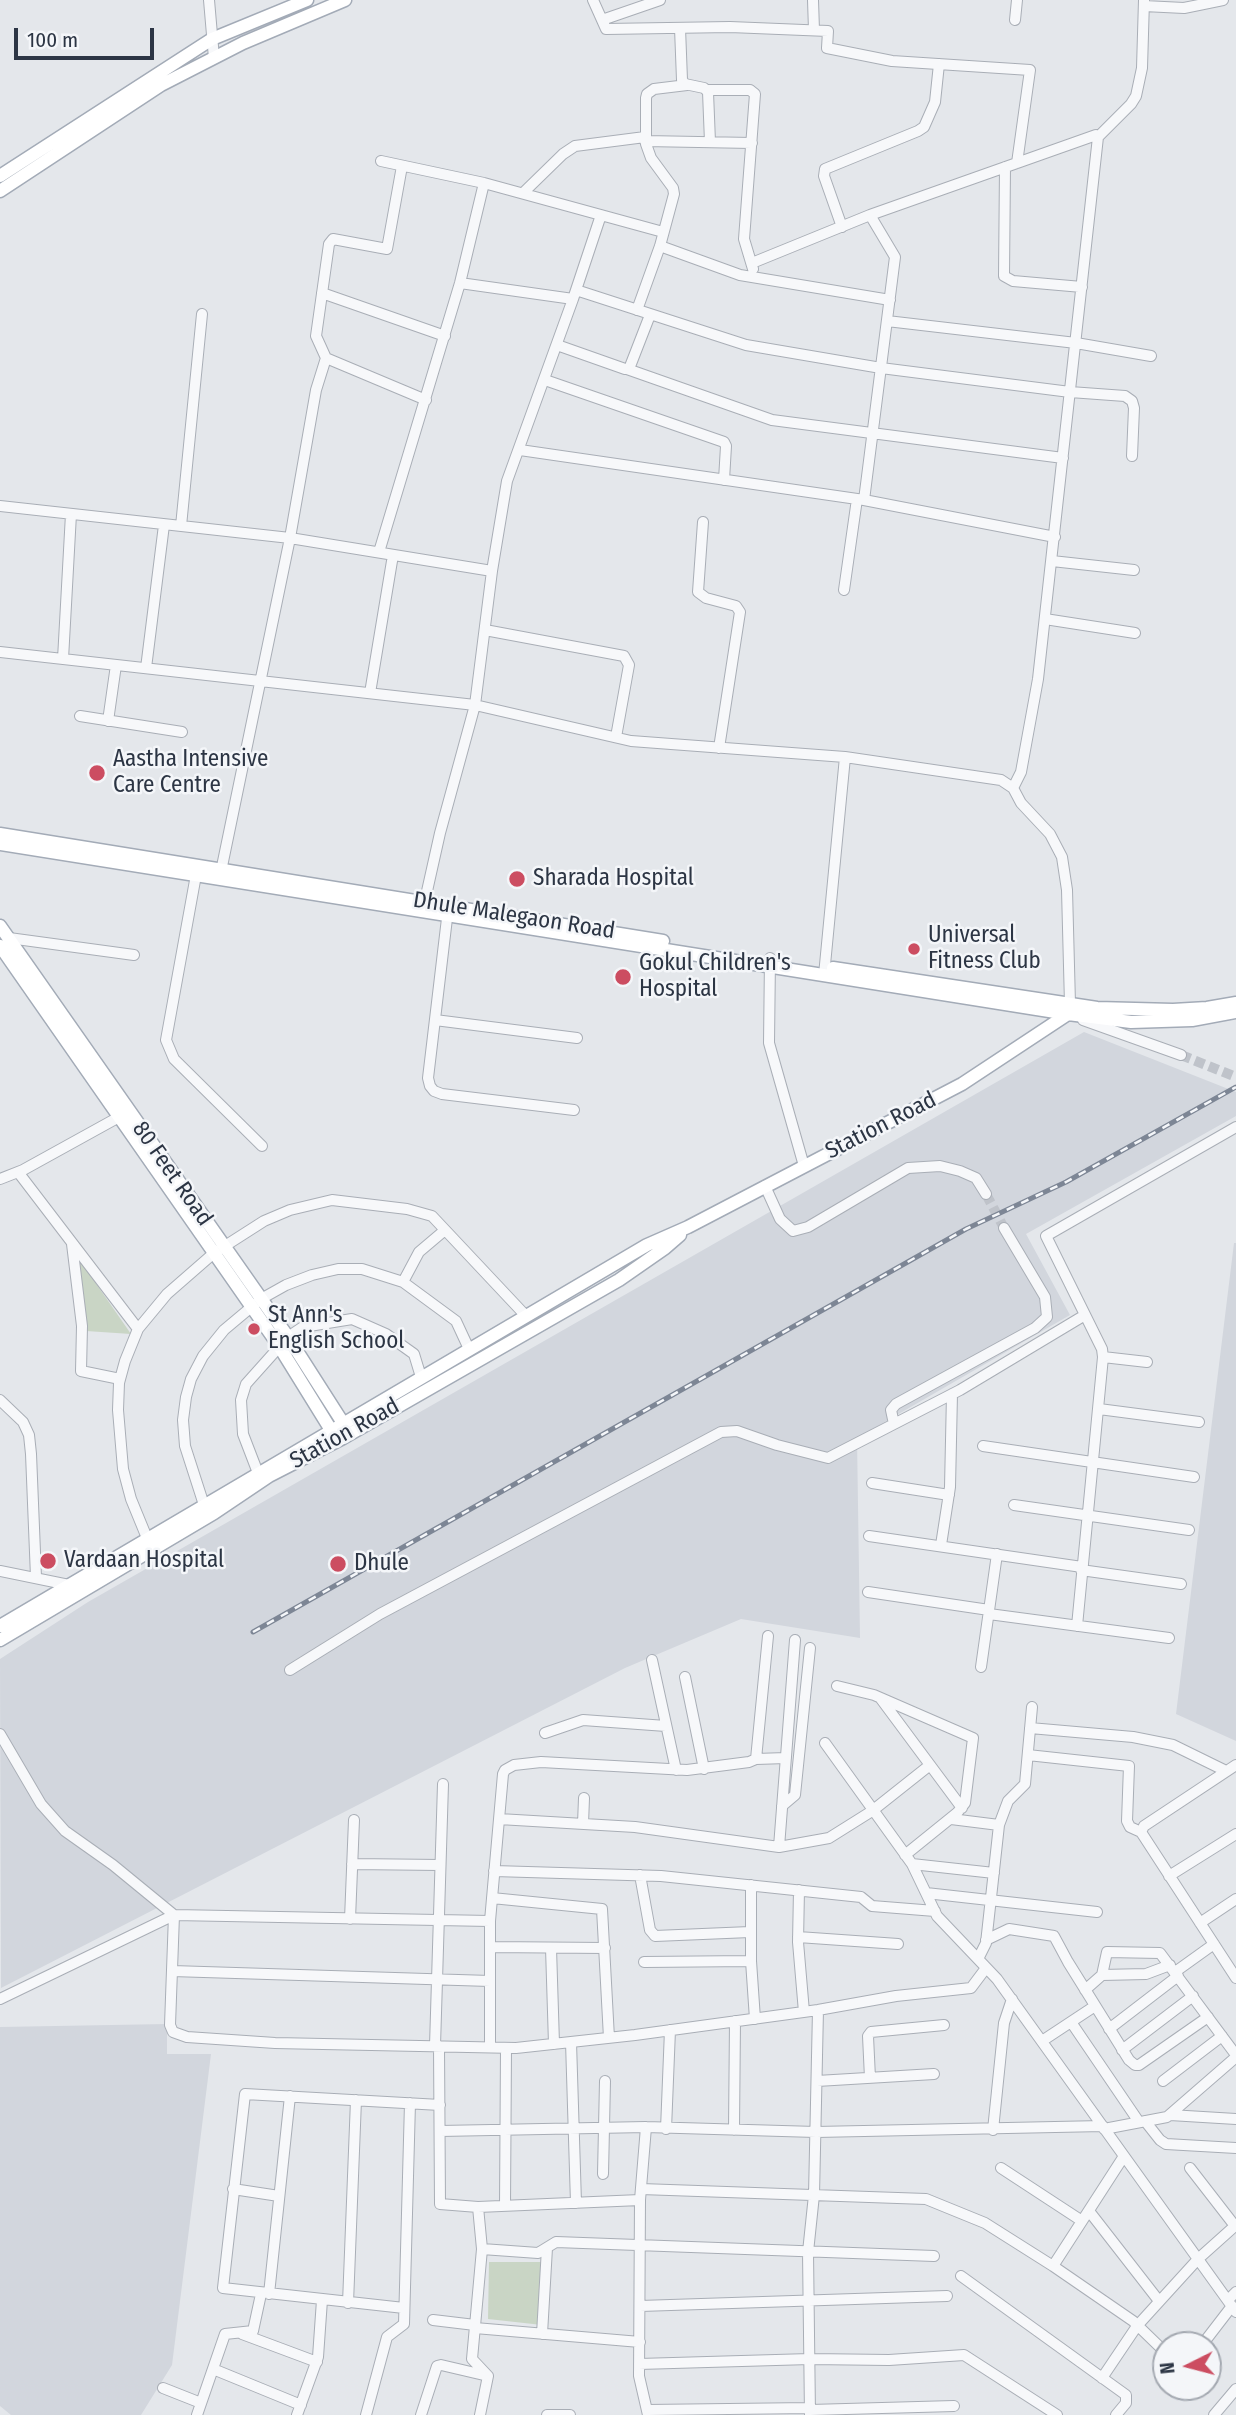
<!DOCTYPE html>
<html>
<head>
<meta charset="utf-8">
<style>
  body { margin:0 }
  #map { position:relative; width:1236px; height:2415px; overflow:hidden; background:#e4e7eb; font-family:"Fira Sans Condensed",sans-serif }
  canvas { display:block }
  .north { position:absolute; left:1152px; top:2331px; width:70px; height:70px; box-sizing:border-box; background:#f4f6f9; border:2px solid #a4a9b1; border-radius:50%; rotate:264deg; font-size:19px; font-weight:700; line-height:28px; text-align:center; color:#2c3544 }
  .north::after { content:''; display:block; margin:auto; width:24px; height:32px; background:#cc4d61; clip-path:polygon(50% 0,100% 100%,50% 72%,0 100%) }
  .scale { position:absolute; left:14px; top:28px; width:140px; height:32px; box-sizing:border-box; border:4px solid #2c3544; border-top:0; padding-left:9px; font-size:21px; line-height:24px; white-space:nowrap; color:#2c3544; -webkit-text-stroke:5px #f4f6f9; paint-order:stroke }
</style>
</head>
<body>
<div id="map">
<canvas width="1236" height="2415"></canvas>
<div class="north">N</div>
<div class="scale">100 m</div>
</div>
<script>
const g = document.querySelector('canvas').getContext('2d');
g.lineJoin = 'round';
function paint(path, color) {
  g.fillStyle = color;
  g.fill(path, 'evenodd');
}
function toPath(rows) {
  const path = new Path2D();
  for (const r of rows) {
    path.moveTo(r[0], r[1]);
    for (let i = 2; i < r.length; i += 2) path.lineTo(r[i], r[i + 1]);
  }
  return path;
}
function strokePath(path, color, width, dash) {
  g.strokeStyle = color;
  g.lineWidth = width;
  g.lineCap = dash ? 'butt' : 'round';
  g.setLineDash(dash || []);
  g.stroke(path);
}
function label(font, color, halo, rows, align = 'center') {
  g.font = font + ' "Fira Sans Condensed",sans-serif';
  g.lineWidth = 5;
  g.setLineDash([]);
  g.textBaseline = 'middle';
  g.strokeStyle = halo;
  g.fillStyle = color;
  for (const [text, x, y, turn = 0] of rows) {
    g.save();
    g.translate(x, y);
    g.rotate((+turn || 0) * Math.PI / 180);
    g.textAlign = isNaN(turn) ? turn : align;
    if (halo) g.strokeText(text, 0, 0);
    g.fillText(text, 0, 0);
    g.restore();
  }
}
paint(toPath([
  [1084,1032,1236,1092,1236,1116,1026,1234,1070,1315,857,1438,860,1638,741,1619,625,1668,1,1988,0,1659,88,1602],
  [1234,1243,1236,1243,1236,1741,1176,1714],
  [167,2024,167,2054,211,2054,172,2365,141,2415,11,2415,0,2406,0,2027]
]), '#d2d6dd');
paint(toPath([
  [79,1259,131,1334,86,1331],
  [489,2262,545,2262,542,2325,488,2319]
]), '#c9d5c5');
strokePath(toPath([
  [1181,1055,1236,1077],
  [986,1194,1004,1228]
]), '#bfc3ca', 10, [10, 5]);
const minor = toPath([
  [209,0,214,58],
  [593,0,606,29,730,27,828,31,827,48,892,61,1030,70,1017,163],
  [813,0,814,30],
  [1144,6,1184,8,1223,0],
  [602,20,660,0],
  [1015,20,1017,0],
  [680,28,682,80,685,84,704,88,708,92,710,142],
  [707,90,750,90,755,94,744,239,753,269],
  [1098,137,1131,104,1136,96,1142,68,1144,0],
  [645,141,752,143],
  [381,161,484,183,663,232],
  [1005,167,1004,276,1013,281,1082,287],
  [523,193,563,154,575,146,645,137],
  [870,215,1096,135,1098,137,1038,679,1021,772,1013,788],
  [842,227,824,176,825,169,918,131,924,127,935,102,939,64],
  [660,246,740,275,890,300],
  [460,283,573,299],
  [576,290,746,345,881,368,1070,392,1125,396,1132,401,1134,408,1132,456],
  [322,293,445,336],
  [637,310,660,246,674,194,673,188,651,158,646,144,646,98,647,94,654,89,687,85],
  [887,321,1076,343,1151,356],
  [557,345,625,369,629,369,650,315],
  [326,358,426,400],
  [627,369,772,420,1063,458],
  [545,380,724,442,726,446,724,480],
  [520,450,864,500,895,257,870,215,752,263],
  [864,500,1055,537],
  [0,506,290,538,492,571,475,705,440,833,423,909],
  [703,522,698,592,706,598,736,606,740,612,719,748],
  [181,526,202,314],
  [379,552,460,283,484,183],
  [1052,561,1134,570],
  [492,571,507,481,573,299,601,215],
  [844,590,857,499],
  [1045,619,1135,633],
  [485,630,624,656,629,665,616,737],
  [0,652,475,705,631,741,845,757,1001,780,1013,788,1021,803,1050,834,1062,857,1067,890,1070,1004],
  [63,659,71,514],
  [146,668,164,525],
  [370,693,393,555],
  [80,716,182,732],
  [108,721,116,665],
  [196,875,166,1040,174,1059,262,1146],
  [220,876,290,538,316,390,326,358,316,336,329,244,333,239,387,249,402,166],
  [448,910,428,1078,430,1086,434,1091,442,1094,574,1110],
  [9,938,134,955],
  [770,958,769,1043,804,1166],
  [824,975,845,757],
  [435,1020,577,1038],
  [1083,1020,1181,1055],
  [18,1172,138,1329],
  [0,1179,23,1170,119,1117],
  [765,1186,780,1219,793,1231,808,1227,908,1168,940,1166,960,1171,976,1178,986,1194],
  [72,1244,82,1326,81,1371,120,1379],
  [403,1282,419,1252,445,1230],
  [1103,1357,1147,1362],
  [0,1400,23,1422,29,1435,31,1454,36,1577],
  [1099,1409,1199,1422],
  [894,1424,891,1410,896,1404,1035,1328,1047,1317,1045,1297,1004,1228],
  [983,1446,1194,1477],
  [258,1473,243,1434,241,1400,246,1384,288,1337,303,1327,352,1319,386,1334,414,1354,421,1377],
  [872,1483,949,1495],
  [204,1505,185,1446,183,1420,186,1397,191,1379,203,1356,224,1330,261,1299,286,1285,312,1275,338,1269,362,1269,403,1282,456,1321,469,1349],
  [1014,1505,1189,1530],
  [869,1536,1082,1567],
  [147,1538,131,1499,123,1469,118,1410,119,1383,125,1361,138,1329,167,1294,214,1253,264,1221,290,1210,332,1200,407,1209,432,1216,526,1316],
  [941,1545,950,1487,952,1394],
  [1081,1570,1181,1584],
  [0,1571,74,1586],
  [868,1592,989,1610],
  [989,1614,1169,1638],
  [1077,1626,1103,1357,1102,1349,1046,1236,1236,1127],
  [652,1660,676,1770],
  [981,1667,997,1554],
  [290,1670,380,1614,721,1432,737,1431,777,1445,828,1458,960,1390,1085,1315],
  [685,1677,704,1769],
  [837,1686,874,1695,973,1738,965,1803,957,1813,905,1855],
  [881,1699,962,1808],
  [1030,1728,1133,1737,1173,1745,1226,1771],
  [545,1733,583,1720,666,1726],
  [0,1734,41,1804,65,1831,113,1865,174,1915,490,1921],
  [825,1743,912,1864,937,1916,997,1979,1236,2312],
  [1028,1755,1129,1766,1127,1821,1130,1827,1141,1832],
  [756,1759,768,1636],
  [1236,1765,1144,1826,1141,1832,1236,1978],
  [782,1806,795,1795,810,1648],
  [499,1819,635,1827,779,1847,829,1838,872,1811,930,1765],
  [951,1819,999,1825],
  [583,1824,584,1798],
  [779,1847,795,1640],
  [352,1864,440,1865],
  [912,1864,994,1873],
  [494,1871,661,1876,861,1897,872,1906,935,1911],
  [640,1875,650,1930,655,1936,750,1932],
  [1169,1876,1236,1834],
  [751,1885,751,1961,755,2019],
  [799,1890,798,1942,804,2012],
  [926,1893,1097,1912],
  [492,1898,602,1909,609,2038],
  [350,1919,354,1820],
  [1200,1923,1236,1899],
  [798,1937,898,1944],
  [986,1940,1009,1929,1054,1936,1068,1962,1129,2060,1135,2065,1139,2065,1208,2017],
  [490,1947,605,1948],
  [551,1948,554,2044],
  [978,1959,986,1943,999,1825,1008,1801,1025,1784,1032,1707],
  [644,1962,751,1961],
  [172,1971,490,1981],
  [1175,1972,1214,1944],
  [1102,1975,1146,1974,1170,1965],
  [1085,1990,1102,1975,1107,1952,1160,1953,1236,2055],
  [0,1999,174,1915,170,2025,173,2032,187,2037,275,2043,516,2048,635,2035,818,2010,896,1996,971,1988,986,1968],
  [1071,2022,1139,2122],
  [1109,2029,1178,1976],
  [1042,2041,1095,2006],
  [571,2042,576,2203],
  [435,2046,443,1784],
  [439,2046,440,2204,478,2207,482,2249],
  [490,2047,490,1921,503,1774,505,1770,514,1765,541,1762,687,1770,749,1762,756,1759,786,1758],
  [1122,2050,1193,1996],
  [870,2078,868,2036,871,2032,944,2025],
  [817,2081,934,2074],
  [1163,2081,1222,2036],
  [1170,2115,1236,2119],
  [1145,2121,1160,2140,1166,2144,1236,2148],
  [646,2127,640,2200,639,2376,648,2415],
  [666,2129,670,2030],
  [1104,2129,1167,2117,1236,2057],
  [734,2130,735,2021],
  [993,2130,1004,2023,1012,1999],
  [440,2131,646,2127,816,2132,1103,2126],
  [1001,2168,1082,2221],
  [1190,2168,1235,2226],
  [603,2174,605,2081],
  [233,2189,279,2196],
  [641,2189,926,2199,985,2223,1053,2266,1133,2321,1166,2353],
  [505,2206,506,2048],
  [478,2207,640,2200],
  [1089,2211,1159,2301],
  [1053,2266,1124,2156],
  [961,2276,1126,2395,1126,2403,1116,2415],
  [269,2294,290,2096],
  [1228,2300,1236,2292],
  [348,2303,356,2100],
  [640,2306,947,2296],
  [404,2308,223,2288,245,2094,440,2105],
  [433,2320,475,2325],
  [475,2328,640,2342],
  [242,2334,317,2362],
  [542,2334,547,2248],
  [1202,2345,1232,2306],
  [639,2364,810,2359,889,2360,964,2355,1057,2415],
  [213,2369,301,2405],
  [1102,2378,1137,2326,1198,2259,1236,2225],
  [163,2388,201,2403],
  [647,2410,810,2408],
  [810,2410,954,2406],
  [197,2415,225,2334,253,2331,261,2294],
  [297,2415,318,2357,322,2300],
  [366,2415,387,2337,404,2324,410,2103],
  [421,2415,437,2366,441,2365,488,2376],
  [480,2415,488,2376,472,2359,482,2249,538,2253,556,2242,934,2256],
  [547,2415,570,2415],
  [810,2415,808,2252,814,2195,818,2010],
  [1214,2415,1236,2389]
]);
const major = toPath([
  [0,176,212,39,307,0],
  [0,191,161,85,243,43,345,0],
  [0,834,663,941],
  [0,844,1068,1014,1131,1022,1192,1020,1236,1012],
  [0,926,288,1337,343,1423],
  [0,946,279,1346,331,1430],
  [833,968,1097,1008,1173,1010,1207,1008,1236,1003],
  [0,1626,647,1245,688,1227,962,1084,1068,1014],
  [0,1640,214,1513,269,1476,343,1438,619,1280,665,1248,680,1235]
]);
strokePath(minor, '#a9aeb6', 12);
strokePath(major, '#a3abb7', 15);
strokePath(minor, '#f7f8fa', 10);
strokePath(major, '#fff', 12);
const rail = toPath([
  [253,1632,966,1229,1066,1182,1236,1087]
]);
strokePath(rail, '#7d8695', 5);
strokePath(rail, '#f4f6f9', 2.5, [8]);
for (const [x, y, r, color] of [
  [97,773,9,"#cc4d61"],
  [517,879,9,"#cc4d61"],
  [914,949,7,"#cc4d61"],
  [623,977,9,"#cc4d61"],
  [254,1329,7,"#cc4d61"],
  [48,1561,9,"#cc4d61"],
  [338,1564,9,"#cc4d61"]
]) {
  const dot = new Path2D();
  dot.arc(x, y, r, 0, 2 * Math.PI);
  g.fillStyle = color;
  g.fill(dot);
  strokePath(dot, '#f4f6f9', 2.5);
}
label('23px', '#2c3544', '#f4f6f9', [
  ["Aastha Intensive",113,760],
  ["Care Centre",113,786],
  ["Sharada Hospital",533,879],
  ["Universal",928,936],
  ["Fitness Club",928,962],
  ["Gokul Children's",639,964],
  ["Hospital",639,990],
  ["St Ann's",268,1316],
  ["English School",268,1342],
  ["Vardaan Hospital",64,1561],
  ["Dhule",354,1564]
], 'left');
label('23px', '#2c3544', '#f4f6f9', [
  ["Dhule Malegaon Road",514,916,9],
  ["Station Road",881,1126,-27],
  ["80 Feet Road",172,1174,55],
  ["Station Road",345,1434,-29]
]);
</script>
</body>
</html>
